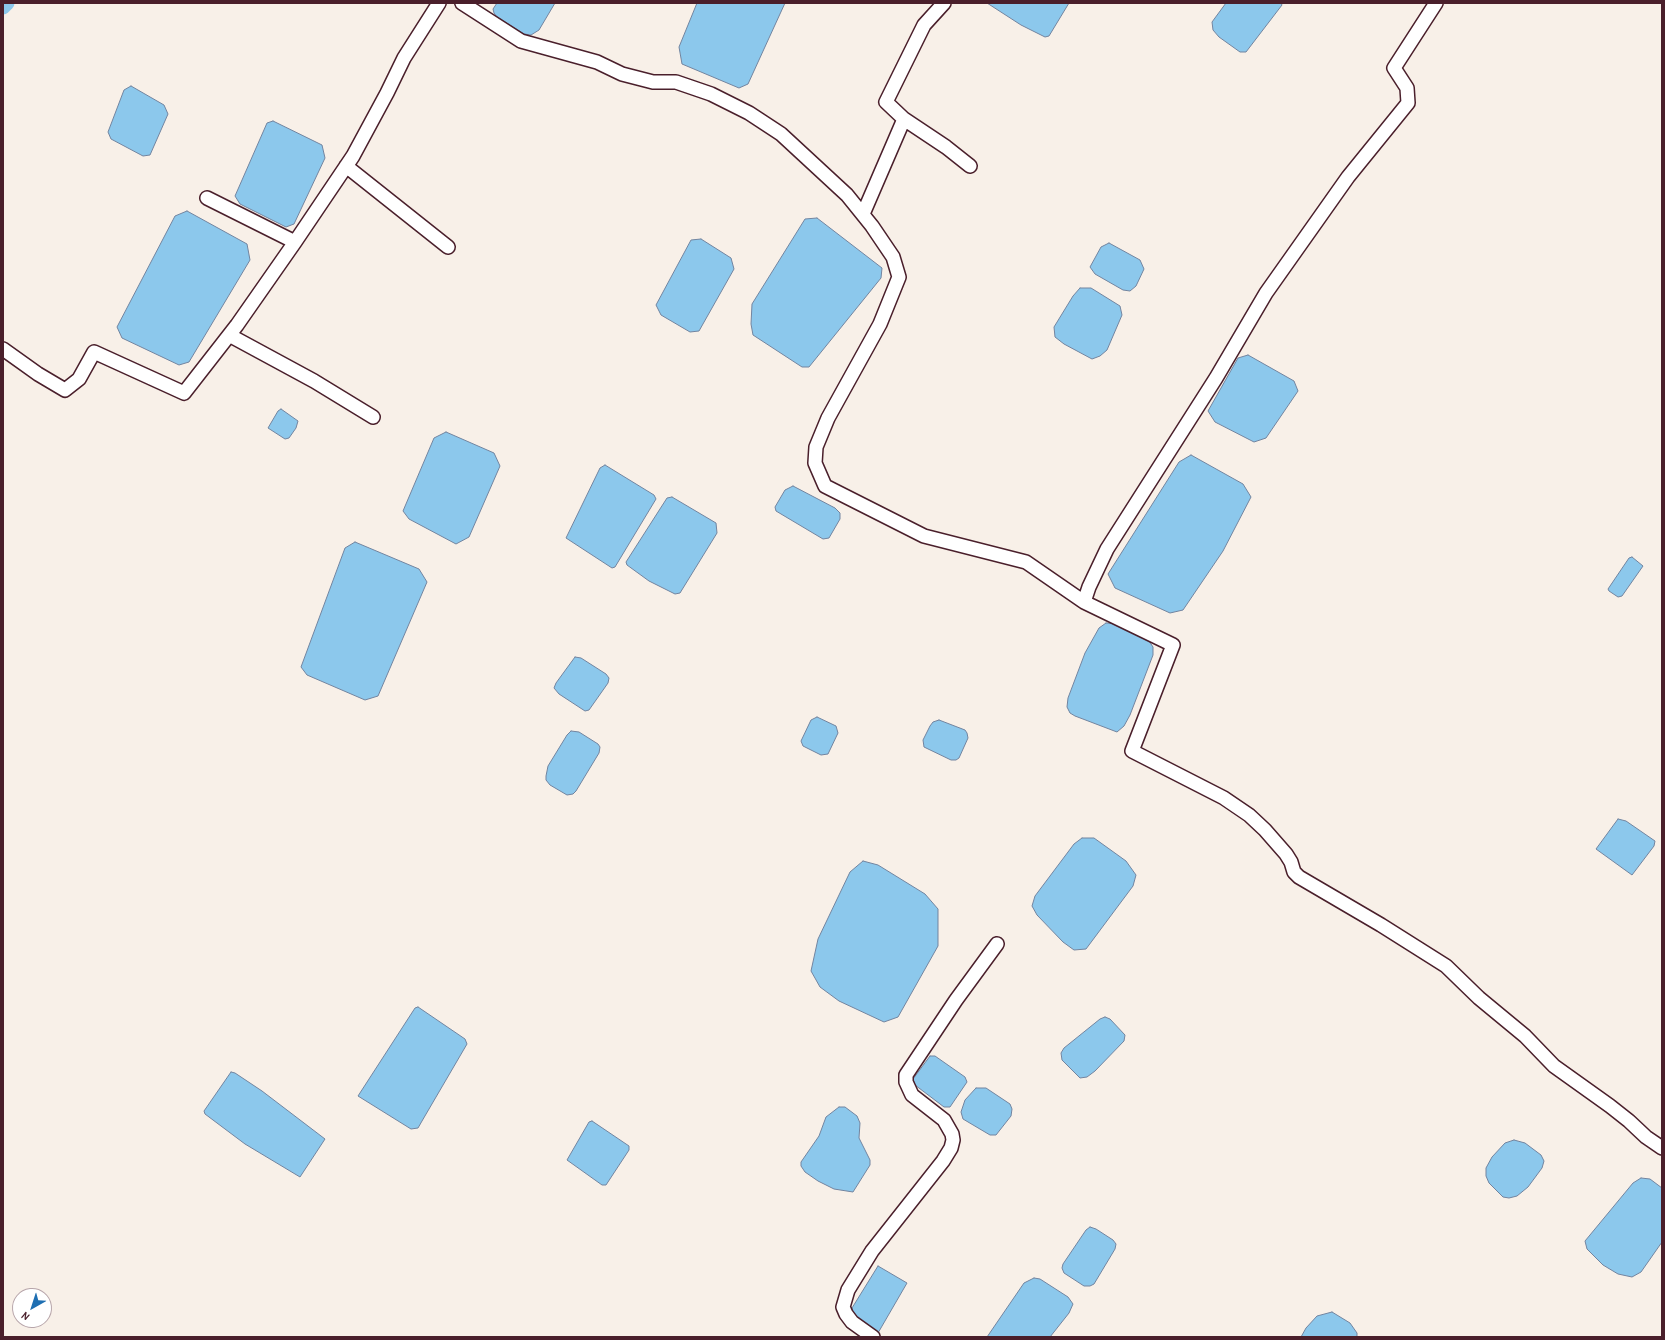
<!DOCTYPE html>
<html>
<head>
<meta charset="utf-8">
<style>
  body { margin:0 }
  #map { position:relative; width:1665px; height:1340px; overflow:hidden; background:#f8f0e8; font-family:"Patrick Hand",sans-serif }
  canvas { display:block }
  .frame { position:absolute; inset:0; border:4px solid #4a1f2b; pointer-events:none }
  .north { position:absolute; left:12px; top:1288px; width:40px; height:40px; box-sizing:border-box; background:#fff; border:1px solid #b7a5aa; border-radius:50%; rotate:219deg; font-size:11px; font-weight:700; line-height:16px; text-align:center; color:#4a1f2b }
  .north::after { content:''; display:block; margin:auto; width:14px; height:18px; background:#1f6fb2; clip-path:polygon(50% 0,100% 100%,50% 72%,0 100%) }
</style>
</head>
<body>
<div id="map">
<canvas width="1665" height="1340"></canvas>
<div class="frame"></div>
<div class="north">N</div>
</div>
<script>
const g = document.querySelector('canvas').getContext('2d');
g.lineJoin = 'round';
function paint(path, color) {
  g.fillStyle = color;
  g.fill(path, 'evenodd');
}
function toPath(rows) {
  const path = new Path2D();
  for (const r of rows) {
    path.moveTo(r[0], r[1]);
    for (let i = 2; i < r.length; i += 2) path.lineTo(r[i], r[i + 1]);
  }
  return path;
}
function strokePath(path, color, width, dash) {
  g.strokeStyle = color;
  g.lineWidth = width;
  g.lineCap = dash ? 'butt' : 'round';
  g.setLineDash(dash || []);
  g.stroke(path);
}
const water = toPath([
  [497,3,555,3,539,30,531,35,524,34,497,17,494,13,493,9,497,3],
  [697,3,785,3,748,84,739,88,682,64,679,47,697,3],
  [987,3,1069,3,1049,36,1045,37,1021,25,987,3],
  [1226,3,1281,3,1282,5,1246,52,1240,52,1219,37,1213,30,1212,22,1226,3],
  [131,86,164,105,168,114,150,155,143,156,111,139,108,132,124,90,131,86],
  [273,121,322,145,325,158,294,224,286,227,240,204,235,196,267,123,273,121],
  [187,211,247,244,250,260,189,362,179,365,122,338,117,327,175,216,187,211],
  [817,218,882,268,881,278,809,367,802,367,753,335,751,324,752,304,805,219,817,218],
  [701,239,731,258,734,269,699,331,690,332,661,315,656,305,691,240,701,239],
  [1109,243,1140,260,1144,269,1136,286,1130,291,1123,290,1095,274,1090,267,1101,247,1109,243],
  [1080,288,1091,288,1120,306,1122,315,1107,350,1100,356,1092,359,1064,344,1055,337,1054,327,1073,296,1080,288],
  [1248,355,1294,381,1298,391,1266,438,1254,442,1215,422,1208,411,1238,358,1248,355],
  [281,409,298,421,296,428,289,438,285,439,268,428,278,411,281,409],
  [446,432,494,453,500,466,469,537,456,544,409,519,403,511,434,438,446,432],
  [1191,455,1243,484,1251,497,1223,551,1183,610,1170,613,1115,588,1108,574,1179,462,1191,455],
  [605,465,654,495,656,499,615,567,612,568,566,538,600,468,605,465],
  [793,486,835,508,840,513,840,519,829,538,823,539,776,511,775,507,785,490,793,486],
  [672,497,716,523,717,533,680,593,675,594,649,581,627,565,626,562,667,498,672,497],
  [355,542,419,569,427,582,378,696,365,700,307,675,301,667,345,548,355,542],
  [1632,557,1643,566,1622,596,1618,597,1609,591,1608,589,1629,558,1632,557],
  [1106,623,1118,624,1149,641,1153,647,1153,655,1130,715,1124,726,1117,732,1075,716,1070,713,1067,707,1068,698,1085,653,1099,628,1106,623],
  [575,657,581,658,606,674,609,678,608,683,589,710,585,711,559,694,554,688,556,683,575,657],
  [817,717,836,726,838,733,828,754,821,755,803,746,801,741,811,720,817,717],
  [939,720,965,730,967,733,968,738,959,758,956,760,951,760,924,747,923,740,930,726,933,722,939,720],
  [571,731,579,732,598,744,600,747,599,753,576,791,573,794,567,795,550,785,546,780,546,776,548,766,567,735,571,731],
  [1618,819,1626,821,1655,841,1654,846,1632,875,1596,849,1618,819],
  [1082,838,1094,838,1126,861,1136,875,1133,886,1086,949,1074,950,1063,942,1037,915,1032,906,1035,896,1074,844,1082,838],
  [863,861,878,865,925,894,938,909,938,946,898,1017,884,1022,839,1001,820,987,811,971,818,939,850,872,863,861],
  [418,1007,465,1039,467,1044,422,1121,418,1128,411,1129,358,1096,415,1008,418,1007],
  [1105,1017,1110,1019,1125,1035,1124,1041,1095,1071,1087,1077,1080,1078,1062,1060,1061,1053,1064,1048,1100,1019,1105,1017],
  [930,1056,935,1056,965,1077,967,1082,950,1107,944,1107,915,1085,913,1079,930,1056],
  [231,1072,235,1073,262,1091,325,1139,300,1177,245,1144,205,1114,204,1111,231,1072],
  [976,1088,986,1088,1010,1104,1012,1109,1011,1116,996,1135,990,1135,963,1119,961,1112,965,1100,976,1088],
  [839,1107,845,1107,857,1116,860,1123,859,1138,870,1160,870,1165,853,1192,834,1189,818,1181,805,1172,801,1166,801,1162,819,1136,826,1117,839,1107],
  [592,1121,629,1146,629,1150,606,1185,602,1185,567,1160,589,1122,592,1121],
  [1514,1140,1525,1143,1541,1155,1544,1161,1542,1168,1528,1187,1517,1196,1509,1198,1503,1197,1489,1183,1486,1176,1486,1168,1492,1157,1505,1143,1514,1140],
  [1641,1178,1650,1179,1662,1188,1662,1242,1641,1272,1632,1277,1618,1274,1603,1265,1587,1249,1585,1241,1633,1183,1641,1178],
  [1090,1227,1096,1229,1113,1240,1116,1244,1115,1249,1094,1284,1090,1286,1084,1286,1064,1273,1062,1268,1063,1264,1086,1230,1090,1227],
  [878,1266,907,1283,878,1333,859,1321,853,1314,852,1308,878,1266],
  [1034,1278,1040,1279,1068,1297,1073,1304,1069,1313,1050,1337,987,1337,1024,1283,1034,1278],
  [1332,1312,1350,1323,1357,1333,1357,1337,1301,1337,1306,1328,1317,1316,1332,1312]
]);
paint(water, '#8cc8ec');
strokePath(water, '#72849f', 1);
strokePath(toPath([
  [3,7,7,3]
]), '#8cc8ec', 15);
const minor = toPath([
  [462,3,521,41,597,62,622,74,653,82,676,82,711,94,749,113,781,134,847,195,872,226,893,257,899,277,880,324,828,418,816,447,815,463,825,486,924,536,1026,562,1084,602],
  [1436,3,1394,68,1407,88,1408,103,1348,177,1266,293,1216,378,1107,549,1089,587,1084,602,1173,645,1132,751,1224,798,1249,815,1265,830,1286,854,1291,862,1294,872,1299,877,1381,925,1446,966,1479,998,1525,1036,1554,1066,1610,1106,1629,1121,1646,1137,1662,1148],
  [904,119,946,147,970,166],
  [346,166,448,247],
  [207,198,295,242],
  [863,214,904,119,886,102,924,25,944,3],
  [229,335,314,381,373,417],
  [3,349,38,374,65,390,79,379,94,352,184,393,237,325,295,242,353,156,387,93,404,58,439,3],
  [873,1337,852,1322,846,1314,843,1307,848,1290,872,1251,943,1161,951,1148,953,1140,952,1134,944,1120,912,1095,906,1082,906,1075,956,1000,997,944]
]);
strokePath(minor, '#4a1f2b', 16);
strokePath(minor, '#fff', 13);
</script>
</body>
</html>
